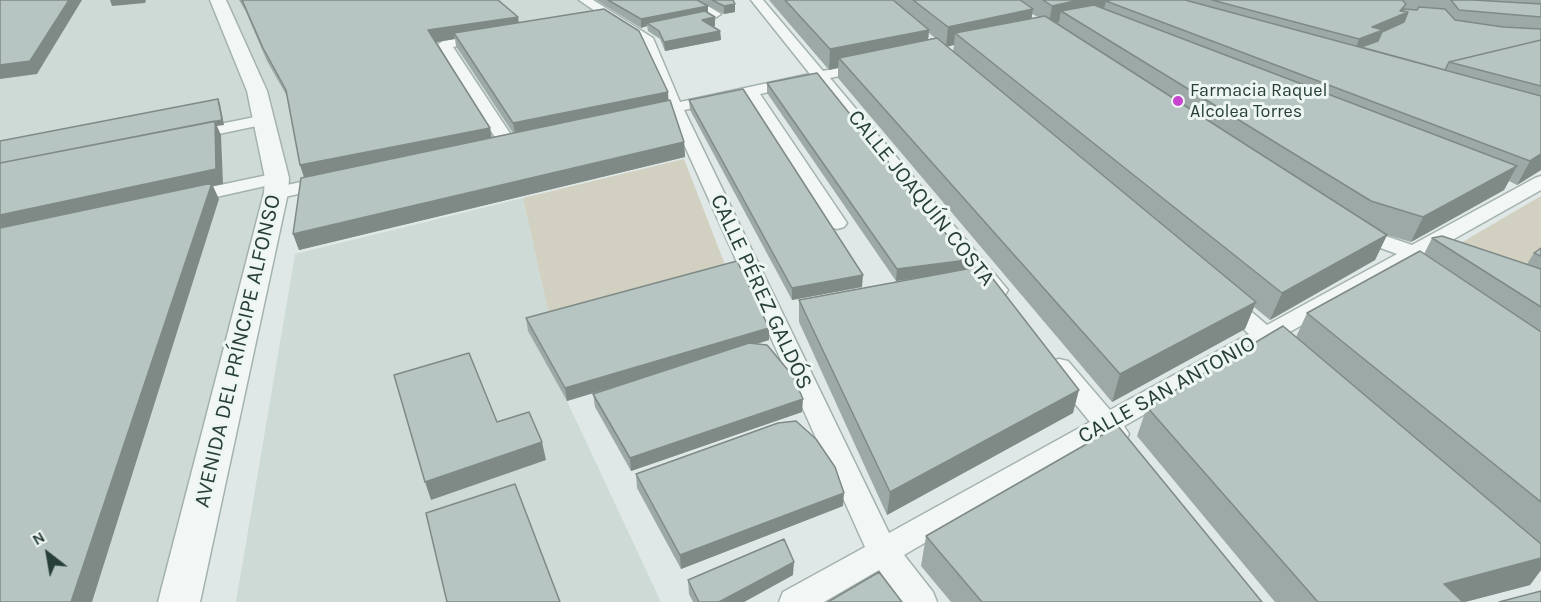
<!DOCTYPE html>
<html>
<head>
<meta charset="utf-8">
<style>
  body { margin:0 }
  #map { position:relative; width:1541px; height:602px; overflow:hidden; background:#dfe8e6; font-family:Karla,sans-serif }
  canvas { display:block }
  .north { position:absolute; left:18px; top:524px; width:60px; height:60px; -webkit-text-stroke:4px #eef6f4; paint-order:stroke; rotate:329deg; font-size:16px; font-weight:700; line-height:24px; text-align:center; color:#283f39 }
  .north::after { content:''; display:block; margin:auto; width:21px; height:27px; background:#283f39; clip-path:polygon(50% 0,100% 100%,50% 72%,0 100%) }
</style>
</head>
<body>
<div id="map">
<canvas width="1541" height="602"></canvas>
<div class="north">N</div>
</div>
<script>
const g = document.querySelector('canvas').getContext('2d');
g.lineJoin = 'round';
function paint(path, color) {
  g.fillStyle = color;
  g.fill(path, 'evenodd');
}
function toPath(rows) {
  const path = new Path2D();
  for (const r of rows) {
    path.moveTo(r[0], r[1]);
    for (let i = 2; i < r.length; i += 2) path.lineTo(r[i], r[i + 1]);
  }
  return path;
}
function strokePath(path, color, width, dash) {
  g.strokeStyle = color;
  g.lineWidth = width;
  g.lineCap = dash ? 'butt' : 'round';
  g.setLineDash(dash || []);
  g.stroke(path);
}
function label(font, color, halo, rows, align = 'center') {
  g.font = font + ' Karla,sans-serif';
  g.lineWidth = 6;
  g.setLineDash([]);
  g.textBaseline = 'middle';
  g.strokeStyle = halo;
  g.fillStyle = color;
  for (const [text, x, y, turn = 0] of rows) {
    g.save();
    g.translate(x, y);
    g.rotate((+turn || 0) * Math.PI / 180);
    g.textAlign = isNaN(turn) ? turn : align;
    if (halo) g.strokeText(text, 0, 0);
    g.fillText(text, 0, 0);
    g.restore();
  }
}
paint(toPath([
  [0,0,584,0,648,41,675,108,277,193,176,602,0,602],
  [523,198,551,324,529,331,567,401,661,602,236,602,295,254]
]), '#cddad6');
paint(toPath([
  [684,159,729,275,551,324,523,198],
  [1541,196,1541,255,1511,278,1442,254]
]), '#d2d0c0');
const minor = toPath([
  [579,0,593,0,653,38,680,102,810,74,751,0,763,0,823,71,867,62,872,63,874,66,872,69,830,78,1008,290,1005,295,997,297,989,295,817,81,760,94,847,223,844,227,837,229,830,227,827,223,747,97,684,110,889,533,1090,422,1050,373,1047,367,1050,361,1059,359,1068,361,1110,410,1249,334,1218,307,1215,302,1218,297,1226,295,1234,297,1267,325,1397,254,1348,236,1345,232,1348,228,1362,228,1412,245,1535,178,1541,176,1541,190,1429,253,1427,259,1416,260,1281,337,1299,355,1296,360,1287,363,1278,360,1263,347,1124,426,1129,434,1125,441,1115,444,1103,438,904,555,933,592,937,602,902,602,879,570,824,602,779,602,783,592,865,547,670,113,645,119,637,114,639,111,666,105,642,43,579,0],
  [683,0,698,0,721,14,715,18,676,24,675,21,676,18,703,13,683,0],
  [485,33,492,37,490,40,453,47,517,144,514,148,508,149,502,148,499,144,438,44,445,40,485,33],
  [265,115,271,117,273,120,271,123,190,140,182,135,190,130,265,115],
  [277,173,283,174,286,178,283,182,185,204,178,202,176,198,178,194,277,173],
  [328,176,334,178,337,182,334,186,276,199,269,197,267,193,269,189,328,176]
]);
const tertiary = toPath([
  [210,0,226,0,267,91,289,178,288,193,200,602,158,602,264,193,265,178,247,91,210,0]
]);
strokePath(minor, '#a4b2af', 3);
strokePath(tertiary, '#a4b2af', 3);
paint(minor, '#f2f7f5');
paint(tertiary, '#f2f7f5');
paint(toPath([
  [239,0,498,0,519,23,668,92,668,100,684,142,685,157,299,250,293,234,304,177,300,165,288,98,267,61,245,10],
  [455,39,456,46,513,133,492,137,490,128,436,42],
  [596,0,697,0,708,6,708,13,715,26,713,26,720,31,721,40,665,51,660,39,648,31,647,26,641,28],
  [697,0,733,0,735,4,735,12,724,14],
  [769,0,1541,0,1541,170,1517,185,1509,181,1504,190,1411,242,1387,235,1375,260,1270,320,1254,307,1245,329,1112,402,838,78,838,68,829,70],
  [1032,14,1038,17,1031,19],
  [929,33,935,38,928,39],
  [954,45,953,51,947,46],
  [767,83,967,260,965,270,1073,413,887,515,799,322,799,300,927,277,896,281,767,93],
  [689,100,862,287,792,300,690,110],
  [1432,238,1527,264,1534,253,1541,256,1541,570,1530,585,1465,602,1275,602,1137,436,1147,407,1296,337,1307,313,1424,254],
  [526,318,769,340,756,344,802,412,631,471,595,407,593,394,633,381,567,401,528,331],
  [636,474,843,506,681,569,637,488],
  [926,536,1262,602,951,602,921,566],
  [793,575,744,602,693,602,689,594,688,580]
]), '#9da9a6');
paint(toPath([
  [69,0,82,0,37,74,0,79,0,65],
  [110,0,146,0,145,3,112,6],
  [1079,0,1134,0,1106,1,1103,12,1061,11,1059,22,1049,24,1052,6],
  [735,4,735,12,724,14,724,6],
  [1406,4,1401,15,1408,12,1400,31,1355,50,1359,39,1372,27,1400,11],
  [708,6,708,14,647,23,647,26,641,28,641,19],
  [1033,9,1030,28,955,33,954,45,946,47,948,27],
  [518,17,520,29,454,33,455,39,431,43,428,30],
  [715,17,715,26,703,28,702,20],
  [929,30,927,50,839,58,838,68,829,70,830,49],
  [720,31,721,40,665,51,664,42],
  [668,92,669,106,516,137,513,123],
  [218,99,220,104,224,125,217,126,221,135,223,184,213,186,219,199,92,602,71,602,0,233,0,170],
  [490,128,492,142,305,180,300,165],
  [684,142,685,157,299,250,293,234],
  [1541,154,1541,170,1517,185,1530,161],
  [1517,166,1504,190,1411,242,1423,217],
  [1387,235,1375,260,1270,320,1282,293],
  [967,260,965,271,896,281,897,269],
  [863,275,862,287,792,300,792,288],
  [1256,302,1245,329,1112,402,1120,374],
  [769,328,769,340,567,401,565,388],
  [1079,390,1073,413,887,515,890,492],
  [803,399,802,412,631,471,630,458],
  [542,442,546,460,431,500,425,482],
  [844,493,843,506,681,569,680,555],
  [1541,558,1541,570,1530,585,1465,602,1431,602,1444,584],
  [794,562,793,575,744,602,719,602]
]), '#7f8a87');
const building = toPath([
  [0,0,69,0,30,61,0,65,0,0],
  [242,0,498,0,518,17,428,30,490,128,300,165,286,90,263,48,242,0],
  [608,0,697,0,708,6,641,19,608,0],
  [712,0,733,0,735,4,724,6,712,0],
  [785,0,893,0,929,30,830,49,785,0],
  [913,0,1020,0,1033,9,948,27,913,0],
  [1043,0,1079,0,1052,6,1043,0],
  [1111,0,1185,0,1541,96,1541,154,1530,161,1106,1,1111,0],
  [1212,0,1402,0,1406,4,1400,11,1408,12,1372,27,1383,30,1359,39,1212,0],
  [1451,0,1473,0,1541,4,1541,17,1459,10,1451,0],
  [1094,5,1517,166,1423,217,1371,201,1061,11,1094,5],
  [1419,7,1445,9,1455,20,1503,27,1541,29,1541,40,1449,62,1445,70,1361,47,1378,41,1382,32,1404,22,1408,12,1403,11,1403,9,1417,10,1419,7],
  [604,9,639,31,668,92,513,123,454,33,604,9],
  [705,11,715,17,702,20,720,31,664,42,659,31,647,23,705,11],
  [1045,16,1387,235,1282,293,955,33,1045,16],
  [937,38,1256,302,1120,374,839,58,937,38],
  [1541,40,1541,86,1449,62,1541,40],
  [817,73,967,260,897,269,767,83,817,73],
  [743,89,863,275,792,288,689,100,743,89],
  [218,99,222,120,0,163,0,141,218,99],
  [670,100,684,142,293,234,301,178,670,100],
  [215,121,216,169,0,215,0,163,215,121],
  [212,183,71,602,0,602,0,228,212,183],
  [1442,236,1541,269,1541,307,1432,238,1442,236],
  [1541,248,1541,256,1534,253,1541,248],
  [1420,251,1541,332,1541,502,1307,313,1420,251],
  [737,261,769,328,565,388,526,318,737,261],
  [983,266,1079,390,890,492,799,300,983,266],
  [1283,326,1541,544,1541,558,1444,584,1463,602,1318,602,1147,407,1283,326],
  [749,343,767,345,793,376,803,399,630,458,593,394,749,343],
  [469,353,497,422,529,412,542,442,425,482,394,375,469,353],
  [796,421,816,439,835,467,844,493,680,555,636,474,778,423,796,421],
  [1118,426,1262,602,982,602,926,536,1118,426],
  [515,484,560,602,447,602,426,513,515,484],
  [784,539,794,562,719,602,699,602,688,580,784,539],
  [879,572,902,602,828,602,879,572],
  [1541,591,1541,602,1499,602,1541,591]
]);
paint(building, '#b6c5c1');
strokePath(building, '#7f8a87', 1.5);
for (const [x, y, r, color] of [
  [1178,101,6,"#c843ce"]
]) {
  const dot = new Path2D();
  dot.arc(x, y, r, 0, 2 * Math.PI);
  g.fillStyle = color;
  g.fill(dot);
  strokePath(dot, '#eef6f4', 2);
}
label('18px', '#283f39', '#eef6f4', [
  ["Farmacia Raquel",1190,91],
  ["Alcolea Torres",1190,112]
], 'left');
label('22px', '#283f39', '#eef6f4', [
  ["CALLE JOAQUÍN COSTA",921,198,51],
  ["CALLE PÉREZ GALDÓS",761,292,65],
  ["AVENIDA DEL PRÍNCIPE ALFONSO",238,351,-77],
  ["CALLE SAN ANTONIO",1167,390,-29]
]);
</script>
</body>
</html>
